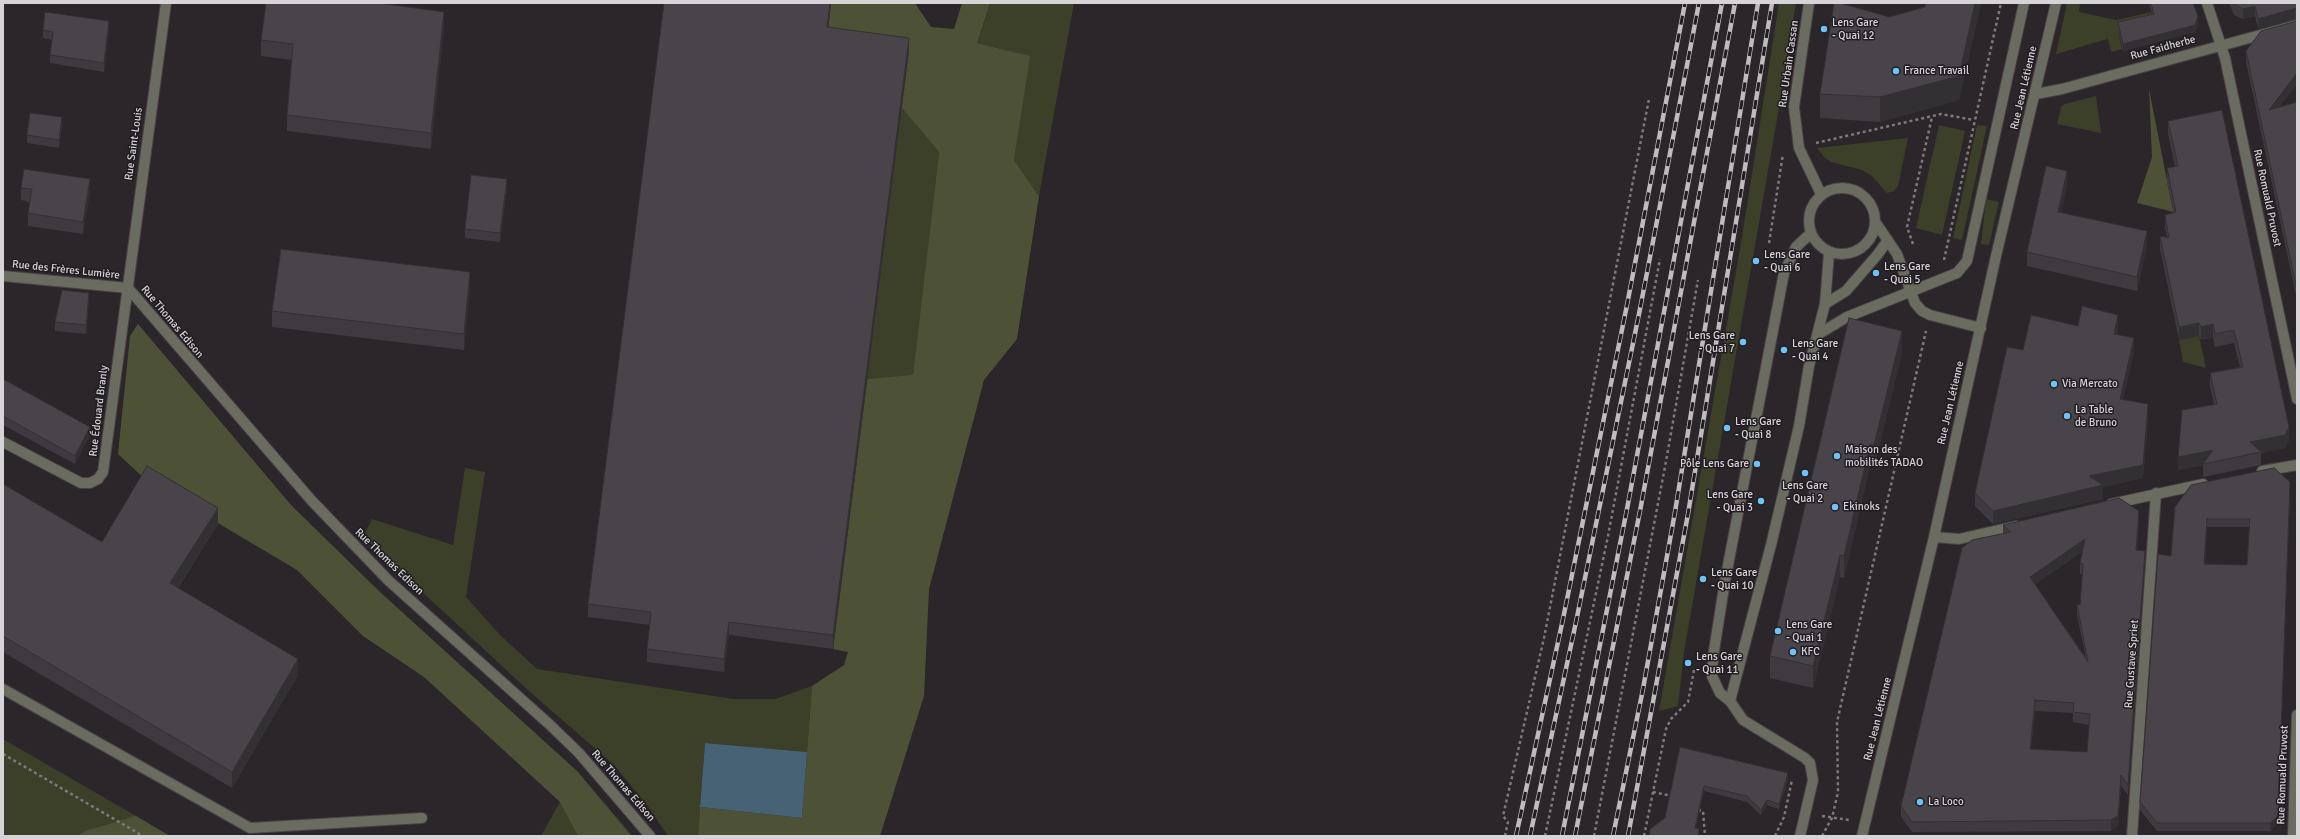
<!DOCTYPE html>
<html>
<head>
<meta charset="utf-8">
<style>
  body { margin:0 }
  #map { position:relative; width:2300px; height:839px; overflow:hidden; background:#2a262a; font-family:Signika,sans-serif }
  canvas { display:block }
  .frame { position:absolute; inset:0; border:4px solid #d7d4d7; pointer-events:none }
</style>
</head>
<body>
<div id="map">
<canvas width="2300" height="839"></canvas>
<div class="frame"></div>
</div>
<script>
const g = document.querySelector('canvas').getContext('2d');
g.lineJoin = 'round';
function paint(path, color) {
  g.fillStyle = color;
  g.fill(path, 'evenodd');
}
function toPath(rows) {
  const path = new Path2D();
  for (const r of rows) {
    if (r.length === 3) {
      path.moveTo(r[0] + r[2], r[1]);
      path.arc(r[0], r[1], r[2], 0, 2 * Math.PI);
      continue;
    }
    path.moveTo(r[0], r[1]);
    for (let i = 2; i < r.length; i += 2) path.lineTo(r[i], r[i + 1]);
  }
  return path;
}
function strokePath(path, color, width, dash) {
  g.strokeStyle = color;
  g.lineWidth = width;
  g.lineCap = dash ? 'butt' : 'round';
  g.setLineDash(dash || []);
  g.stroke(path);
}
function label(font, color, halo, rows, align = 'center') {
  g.font = font + ' Signika,sans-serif';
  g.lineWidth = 3;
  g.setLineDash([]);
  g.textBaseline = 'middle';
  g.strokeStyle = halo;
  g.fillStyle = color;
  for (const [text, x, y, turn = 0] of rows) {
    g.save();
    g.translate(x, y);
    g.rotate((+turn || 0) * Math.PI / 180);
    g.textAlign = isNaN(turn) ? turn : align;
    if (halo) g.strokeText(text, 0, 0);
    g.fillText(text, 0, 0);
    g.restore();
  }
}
paint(toPath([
  [990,3,1074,3,1039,196,1014,160,1029,56,977,43],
  [1779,3,1796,3,1776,125,1684,652,1678,706,1659,711,1741,243],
  [2067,3,2080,3,2079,12,2116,20,2151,12,2153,17,2118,30,2122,49,2111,52,2108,39,2056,54],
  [2096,96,2101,133,2057,124,2061,107,2065,104],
  [901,107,939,152,913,376,867,379],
  [1939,125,1965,131,1942,235,1916,228],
  [1977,125,1987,126,1962,240,1953,238],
  [1908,138,1898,186,1894,191,1887,193,1872,176,1862,170,1831,162,1824,157,1817,148],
  [1986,199,1999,202,1989,245,1981,244],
  [2199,336,2206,368,2183,362,2179,340],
  [465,468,485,472,466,597,499,634,537,669,733,699,775,699,812,686,807,752,705,743,698,836,668,836,647,805,614,765,530,692,363,537,372,519,453,545],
  [3,739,136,816,170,836,3,836],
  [577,771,630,833,632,836,541,836]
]), '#3c4029');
paint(toPath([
  [831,3,915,3,931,27,954,29,962,3,990,3,977,43,1030,56,1014,160,1039,196,1017,339,984,380,929,589,924,696,880,836,698,836,700,807,802,818,812,686,844,665,848,652,833,649,867,379,913,375,939,152,901,107,827,40],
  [2149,89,2172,206,2174,212,2137,203,2152,157],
  [138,324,291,505,380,592,577,771,631,836,578,836,560,802,424,677,363,636,297,570,147,481,118,454,130,336],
  [136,816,170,836,78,836,85,831]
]), '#4d5236');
paint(toPath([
  [705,743,807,752,802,818,700,807]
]), '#486275');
const minor = toPath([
  [1809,3,1794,107,1799,148,1821,194],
  [2207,3,2225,58,2297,399],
  [2036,94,2062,89,2297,25],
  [1842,221,33],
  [1876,223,1897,254,1915,303,1922,311,1930,315,1981,328],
  [3,276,128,288],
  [128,288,312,501,389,581,549,724,579,753,650,836],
  [1825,304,1846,291,1878,254,1888,240],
  [1817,335,1847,317,1957,273,1967,261,2024,3],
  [3,442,81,483,90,483,98,479,103,472,166,3],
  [2262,471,2297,465],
  [2111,504,2203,484],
  [1934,537,1959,539,2016,526],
  [3,689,250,828,422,818],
  [1730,701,1771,545,1799,426,1809,366,1825,304,1829,253],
  [1800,836,1813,780,1810,763,1805,758,1743,720,1730,701,1720,693,1712,676,1713,657,1725,581,1784,273,1796,247,1811,233],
  [1862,836,1934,537,1996,256,2056,3],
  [2132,836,2156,493],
  [2293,836,2297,715]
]);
strokePath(minor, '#464246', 12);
strokePath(toPath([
  [1816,143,1941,114,1974,120],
  [1769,243,1783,154],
  [1913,244,1907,227,1932,117],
  [1944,260,2001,3],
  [3,754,143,836],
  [1653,792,1672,796],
  [1698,810,1703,811,1705,836],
  [1822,816,1849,820],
  [1505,836,1508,822,1503,816,1544,638,1649,99],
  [1545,836,1608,536,1660,259],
  [1594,836,1665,467,1698,280],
  [1644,836,1666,729,1671,719,1688,702,1694,670],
  [1775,836,1784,817,1792,780],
  [1822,836,1832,818,1838,792,1837,722,1926,331]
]), '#7d797d', 2.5, [3, 3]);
strokePath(minor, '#6a6c5f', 10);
const rail = toPath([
  [1516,836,1563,619,1627,305,1685,3],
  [1530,836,1576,622,1640,309,1699,3],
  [1562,836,1627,509,1722,3],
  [1575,836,1640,511,1735,3],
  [1613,836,1643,689,1675,512,1758,3],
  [1628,836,1688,514,1772,3]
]);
strokePath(rail, '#bfbcbf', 4.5);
strokePath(rail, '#201c21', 3, [9]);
paint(toPath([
  [1926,3,1981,3,1959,100,1880,122,1820,118,1820,94,1889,17,1925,7],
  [2149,3,2193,3,2198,23,2195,32,2123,51,2118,30,2118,22,2152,14],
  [2229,3,2297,3,2297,19,2258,29,2255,16,2243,19,2234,15],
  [2297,21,2297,84,2279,107,2297,102,2297,300,2246,62,2246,51],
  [828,27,909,51,833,649,729,635,724,672,647,662,647,649,650,625,588,617,588,604],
  [444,28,431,149,287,131,287,115,292,60,261,56,261,40],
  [109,29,104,72,50,63,50,55,52,40,43,38,43,30],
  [2168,121,2289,441,2285,448,2261,453,2261,465,2203,477,2203,465,2178,470,2214,404,2210,387,2210,373,2240,367,2234,343,2215,347,2213,338,2201,340,2199,336,2179,340,2160,249,2160,236,2167,237,2165,228,2165,215,2174,213,2167,182,2167,168,2175,167,2168,134],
  [62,126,59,148,27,143,27,135],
  [2067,185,2061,212,2147,246,2137,291,2027,266,2027,252],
  [21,188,90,191,83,234,28,226,28,213,30,202,21,200],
  [507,188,500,242,465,238,465,229],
  [470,288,464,350,272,327,272,311],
  [89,301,86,334,55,331,55,322],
  [2078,326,2118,328,2117,334,2134,351,2123,399,2148,418,2143,478,2103,487,2103,499,1993,524,1975,506,1975,493],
  [1902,353,1874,467,1870,466,1844,578,1840,577,1813,688,1770,678,1770,656],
  [3,379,90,435,75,464,3,425],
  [3,484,102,542,218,524,178,588,298,675,232,788,3,652],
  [2290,490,2278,824,2270,831,2157,831,2140,810,2140,802,2171,556,2175,507],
  [2207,527,2249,527,2247,565,2205,564],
  [2139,521,2137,550,2145,561,2128,795,2121,786,2118,826,2111,831,1912,832,1901,817,1901,806,2003,534,2003,525],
  [2083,551,2080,563,2080,574,2082,574,2080,605,2077,604,2077,615,2086,658,2035,584],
  [2035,711,2073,713,2073,722,2089,725,2087,752,2031,749],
  [1680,747,1788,779,1779,809,1767,805,1761,815,1747,802,1704,791,1696,828,1699,834,1699,836,1649,836,1665,818]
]), '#3f3a3f');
paint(toPath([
  [830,3,831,3,827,40,827,27],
  [1975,3,1981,3,1959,100,1880,122,1880,97],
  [2255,6,2255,16,2243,19,2243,9],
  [2295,8,2295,19,2258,29,2258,19],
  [444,12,444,28,431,149,431,133],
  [2198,16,2198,23,2195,32,2123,51,2123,44],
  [109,21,109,29,104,72,104,63],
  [909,38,909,51,833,649,833,635],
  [2297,73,2297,84,2269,120,2269,110],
  [62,117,62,126,59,148,59,140],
  [2067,171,2067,185,2058,226,2058,212],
  [90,179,90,191,83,234,83,222],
  [507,179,507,188,500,242,500,233],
  [2147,231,2147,246,2137,291,2137,277],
  [470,272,470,288,464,350,464,334],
  [89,293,89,301,86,334,86,325],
  [2118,315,2118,328,2114,347,2114,334],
  [2199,323,2199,336,2179,340,2179,327],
  [2213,324,2213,338,2201,340,2201,327],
  [1902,331,1902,353,1874,467,1874,445],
  [2134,338,2134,351,2120,412,2120,399],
  [2148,404,2148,418,2143,478,2103,487,2103,499,1993,524,1993,511,2089,476],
  [90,427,90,435,75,464,75,456],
  [2289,427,2289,441,2285,448,2261,453,2261,452,2250,442],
  [1870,444,1870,466,1844,578,1844,556],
  [2213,450,2203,464,2203,465,2178,470,2178,457],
  [2290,490,2278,824,2270,831,2270,823],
  [218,508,218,524,170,599,170,583],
  [2139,511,2139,521,2136,560,2136,550],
  [2207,519,2207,527,2204,572,2204,564],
  [2085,539,2085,549,2030,587,2030,577],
  [2145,551,2145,561,2128,795,2128,785],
  [1840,555,1840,577,1813,688,1813,666],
  [729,622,729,635,724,672,724,659],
  [298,659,298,675,232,788,232,772],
  [2035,700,2035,711,2030,759,2030,749],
  [1788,773,1788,779,1779,809,1779,804],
  [2121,775,2121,786,2118,826,2111,831,2111,820],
  [1704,786,1704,791,1695,833,1695,828],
  [1767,800,1767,805,1761,815,1761,810]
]), '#333033');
const building = toPath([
  [266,3,379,3,444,12,431,133,287,115,293,44,261,40,266,3],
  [664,3,830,3,827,27,909,38,833,635,729,622,724,659,647,649,651,612,588,604,664,3],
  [1834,3,1840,3,1889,17,1925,7,1926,3,1975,3,1959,76,1880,97,1820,94,1834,3],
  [2151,3,2193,3,2198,16,2195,25,2123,44,2118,22,2154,14,2151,3],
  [2233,3,2297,3,2297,8,2258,19,2255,6,2243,9,2234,4,2233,3],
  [45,12,109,21,104,63,50,55,53,32,43,30,45,12],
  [2297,21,2297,73,2269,110,2297,102,2297,290,2246,51,2261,31,2297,21],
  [2222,110,2289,427,2285,435,2250,442,2261,452,2203,464,2213,450,2178,457,2182,410,2217,404,2210,373,2243,367,2234,330,2215,334,2213,324,2201,327,2199,323,2179,327,2160,236,2169,238,2165,215,2176,212,2167,168,2178,166,2168,121,2222,110],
  [30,113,62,117,59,140,27,135,30,113],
  [2046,166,2067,171,2058,212,2147,231,2137,277,2027,252,2046,166],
  [24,169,90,179,83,222,28,213,32,189,21,188,24,169],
  [471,175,507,179,500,233,465,229,471,175],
  [281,249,470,272,464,334,272,311,281,249],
  [62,290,89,293,86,325,55,322,62,290],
  [2082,306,2118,315,2114,334,2134,338,2120,399,2148,404,2143,465,2089,476,2103,485,1993,511,1975,493,2007,347,2023,350,2031,315,2078,326,2082,306],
  [1849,318,1902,331,1874,445,1870,444,1844,556,1840,555,1813,666,1770,656,1849,318],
  [3,379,90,427,75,456,3,416,3,379],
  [147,466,218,508,170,583,298,659,232,772,3,636,3,484,102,542,147,466],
  [2274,468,2290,482,2278,816,2270,823,2157,823,2140,802,2158,554,2171,556,2175,507,2191,485,2274,468],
  [2207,519,2250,519,2247,565,2204,564,2207,519],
  [2119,498,2139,511,2136,550,2145,551,2128,785,2121,775,2118,816,2111,820,1912,822,1901,806,1962,548,1972,540,2011,532,2003,525,2119,498],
  [2085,539,2080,563,2083,564,2080,605,2077,604,2088,662,2030,577,2085,539],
  [2035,700,2074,703,2073,712,2090,714,2087,752,2030,749,2035,700],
  [1680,747,1788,773,1779,804,1767,800,1761,810,1747,796,1704,786,1695,828,1699,829,1698,836,1649,836,1650,829,1665,818,1680,747]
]);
paint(building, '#494449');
strokePath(building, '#333033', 1);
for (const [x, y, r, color] of [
  [1824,29,4,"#6fc2f4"],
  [1896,71,4,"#6fc2f4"],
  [1756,261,4,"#6fc2f4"],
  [1876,273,4,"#6fc2f4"],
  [1743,342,4,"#6fc2f4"],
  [1784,350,4,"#6fc2f4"],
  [2054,384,4,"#6fc2f4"],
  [2067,416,4,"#6fc2f4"],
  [1727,428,4,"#6fc2f4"],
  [1837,456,4,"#6fc2f4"],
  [1757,464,4,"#6fc2f4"],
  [1805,473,4,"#6fc2f4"],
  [1761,501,4,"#6fc2f4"],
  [1835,507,4,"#6fc2f4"],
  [1703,579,4,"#6fc2f4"],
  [1778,631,4,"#6fc2f4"],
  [1793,652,4,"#6fc2f4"],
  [1688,663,4,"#6fc2f4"],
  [1920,802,4,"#6fc2f4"]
]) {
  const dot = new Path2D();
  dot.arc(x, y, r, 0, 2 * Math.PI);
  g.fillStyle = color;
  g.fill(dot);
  strokePath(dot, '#201c21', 1.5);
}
label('11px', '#d7d4d7', '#201c21', [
  ["Lens Gare",1832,23],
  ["- Quai 12",1832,36],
  ["France Travail",1904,71],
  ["Lens Gare",1764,255],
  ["- Quai 6",1764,268],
  ["Lens Gare",1884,267],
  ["- Quai 5",1884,280],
  ["Lens Gare",1735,336,"right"],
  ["- Quai 7",1735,349,"right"],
  ["Lens Gare",1792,344],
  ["- Quai 4",1792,357],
  ["Via Mercato",2062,384],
  ["La Table",2075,410],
  ["de Bruno",2075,423],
  ["Lens Gare",1735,422],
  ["- Quai 8",1735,435],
  ["Maison des",1845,450],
  ["mobilités TADAO",1845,463],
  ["Pôle Lens Gare",1749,464,"right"],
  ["Lens Gare",1805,486,"center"],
  ["- Quai 2",1805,499,"center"],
  ["Lens Gare",1753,495,"right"],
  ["- Quai 3",1753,508,"right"],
  ["Ekinoks",1843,507],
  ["Lens Gare",1711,573],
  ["- Quai 10",1711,586],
  ["Lens Gare",1786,625],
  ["- Quai 1",1786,638],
  ["KFC",1801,652],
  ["Lens Gare",1696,657],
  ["- Quai 11",1696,670],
  ["La Loco",1928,802]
], 'left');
label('11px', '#d7d4d7', '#201c21', [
  ["Rue Faidherbe",2163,48,-15],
  ["Rue Urbain Cassan",1789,64,-82],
  ["Rue Jean Létienne",2024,88,-77],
  ["Rue Saint-Louis",134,144,-82],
  ["Rue Romuald Pruvost",2267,198,78],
  ["Rue des Frères Lumière",66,270,6],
  ["Rue Thomas Edison",172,322,50],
  ["Rue Jean Létienne",1951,403,-77],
  ["Rue Édouard Branly",99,411,-83],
  ["Rue Thomas Edison",389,562,44],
  ["Rue Gustave Spriet",2132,664,-86],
  ["Rue Jean Létienne",1878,719,-76],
  ["Rue Romuald Pruvost",2283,775,-88],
  ["Rue Thomas Edison",623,786,49]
]);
</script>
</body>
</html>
